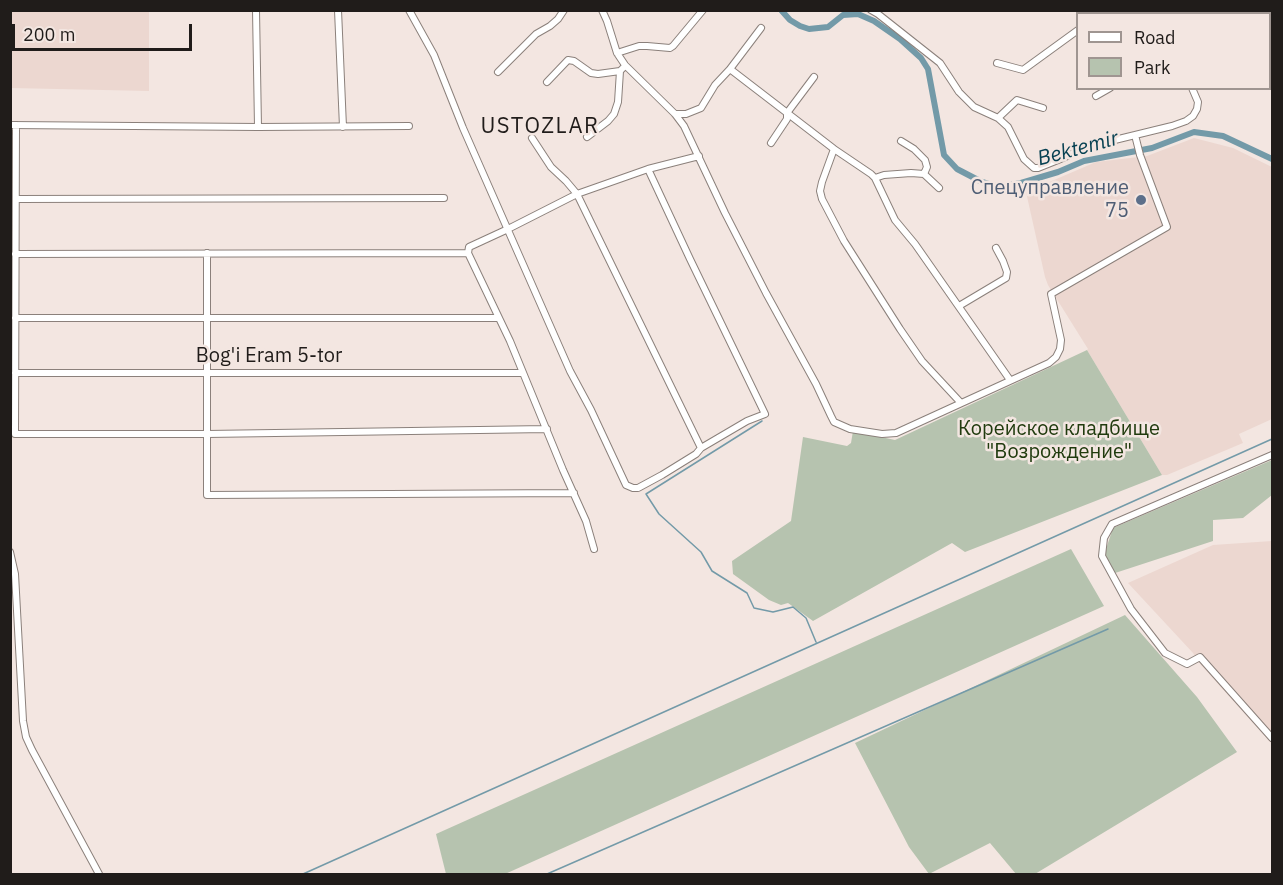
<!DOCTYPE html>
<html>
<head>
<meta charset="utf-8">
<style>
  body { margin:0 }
  #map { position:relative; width:1283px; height:885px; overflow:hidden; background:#f3e6e1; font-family:"IBM Plex Sans",sans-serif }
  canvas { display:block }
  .frame { position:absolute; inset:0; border:12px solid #201c1a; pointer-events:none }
  .legend { position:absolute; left:1076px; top:12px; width:195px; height:78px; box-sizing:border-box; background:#f3e6e1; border:2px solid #9f9591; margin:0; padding:8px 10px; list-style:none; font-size:18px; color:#201c1a }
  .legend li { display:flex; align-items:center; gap:12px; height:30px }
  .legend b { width:30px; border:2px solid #9f9591 }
  .scale { position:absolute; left:12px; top:24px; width:180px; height:27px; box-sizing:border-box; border:3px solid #201c1a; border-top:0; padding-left:8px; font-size:18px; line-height:21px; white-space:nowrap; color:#201c1a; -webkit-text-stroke:4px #f3e6e1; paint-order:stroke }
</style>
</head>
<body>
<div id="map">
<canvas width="1283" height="885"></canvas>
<div class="frame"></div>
<ul class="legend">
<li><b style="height:8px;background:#fff"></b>Road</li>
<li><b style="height:16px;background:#b6c3af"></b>Park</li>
</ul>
<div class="scale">200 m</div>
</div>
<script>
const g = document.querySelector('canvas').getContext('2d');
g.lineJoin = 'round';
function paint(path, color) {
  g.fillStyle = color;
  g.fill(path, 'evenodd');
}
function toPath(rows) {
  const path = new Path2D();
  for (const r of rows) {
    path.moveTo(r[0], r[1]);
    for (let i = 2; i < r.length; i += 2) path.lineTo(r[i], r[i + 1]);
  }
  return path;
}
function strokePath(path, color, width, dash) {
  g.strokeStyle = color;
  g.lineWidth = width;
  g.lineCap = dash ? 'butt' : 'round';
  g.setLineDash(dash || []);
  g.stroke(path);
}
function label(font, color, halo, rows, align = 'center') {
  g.font = font + ' "IBM Plex Sans",sans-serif';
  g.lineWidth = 5;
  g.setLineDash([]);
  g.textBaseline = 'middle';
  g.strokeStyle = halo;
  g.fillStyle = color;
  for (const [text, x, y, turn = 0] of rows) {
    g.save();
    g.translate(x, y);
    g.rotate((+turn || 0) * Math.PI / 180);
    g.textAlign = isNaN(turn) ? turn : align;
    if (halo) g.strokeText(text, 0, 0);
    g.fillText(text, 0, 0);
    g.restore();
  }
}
paint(toPath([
  [11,10,149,11,149,91,11,88],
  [1194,138,1233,148,1272,167,1272,419,1239,434,1243,443,1167,475,1162,475,1087,350,1088,349,1048,285,1045,277,1026,192,1096,162,1147,156],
  [1272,541,1272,744,1201,665,1193,653,1128,583,1213,545]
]), '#ecd7d0');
paint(toPath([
  [1087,350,1162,475,965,552,952,543,813,621,788,603,781,605,769,600,733,574,732,561,791,521,803,437,847,446,851,443,853,431,895,440],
  [1272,460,1272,495,1243,518,1213,520,1213,541,1112,574,1105,552,1113,528],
  [1071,549,1104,606,505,874,446,874,436,834],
  [1125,615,1197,697,1237,752,1035,874,1016,874,990,843,929,874,909,847,855,743]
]), '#b6c3af');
strokePath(toPath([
  [762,421,646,494,659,514,701,552,712,571,747,593,754,608,773,612,793,607,806,618,816,642],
  [303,874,1272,439],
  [547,874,1108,629]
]), '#739aa8', 1.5);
strokePath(toPath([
  [781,10,790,20,800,26,809,29,828,27,843,15,858,14,874,21,900,39,921,58,928,69,944,155,957,169,982,182,999,187,1021,183,1058,172,1084,161,1152,148,1194,132,1223,136,1272,159]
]), '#739aa8', 6);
const street = toPath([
  [256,10,258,127],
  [338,10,343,127],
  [409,10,434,55,463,128,570,371,591,410,626,485,633,488,638,488,662,475,696,454,701,448,747,421,765,414,690,259,648,169],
  [602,10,607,21,617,53,625,65,675,114,684,126,725,213,766,293,816,384,831,416,834,422,850,429,882,434,896,433,1049,363,1056,357,1060,349,1061,340,1051,294,1167,227,1140,155,1135,135],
  [871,10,878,14,940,63,959,92,974,107,998,118,1008,127,1024,159,1034,168,1038,168,1058,160,1090,146,1172,126,1186,121,1193,116,1197,109,1198,102,1192,88],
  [1144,10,1146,14],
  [1106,14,1111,10],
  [1240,14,1245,10],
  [1270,49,1272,54],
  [617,53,639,46,647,46,670,48,673,46,703,10],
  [997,63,1023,70,1078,30],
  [730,69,761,28],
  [498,72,536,34,550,26,558,19,564,10],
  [547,82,568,60,574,61,591,73,598,74,620,71],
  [1096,96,1110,88],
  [675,114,686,114,701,108,715,85,730,69,834,149,871,174,875,178,895,220,915,244,1010,380],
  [998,118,1017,100,1043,108],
  [10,125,258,127,409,126],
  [16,125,15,434,207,434,547,429],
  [587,137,608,121,614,114,618,102,620,71,623,68],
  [532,138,551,167,566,181,577,194,701,448],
  [901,141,914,149,925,160,927,167,924,174],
  [771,143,787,119,787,113,814,77],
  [834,149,822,182,820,191,822,199,844,241,900,329,922,361,961,403],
  [875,178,884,175,911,173,924,174,939,188],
  [16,199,444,198],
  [207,253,207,495,574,493],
  [15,254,468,253],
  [959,306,1006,278,1007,272,1003,261,996,248],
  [15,318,498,318],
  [15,373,523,373],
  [1272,455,1112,524,1104,538,1102,556,1131,609,1165,653,1187,664,1200,657,1272,738],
  [594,549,586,521,563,470,510,341,468,253,469,247,508,229,577,194,648,169,699,156],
  [10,552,15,574,23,721,26,737,32,750,99,874]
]);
strokePath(street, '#8b807b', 8);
strokePath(street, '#fff', 6);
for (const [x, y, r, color] of [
  [1141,200,6,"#5c6f8a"]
]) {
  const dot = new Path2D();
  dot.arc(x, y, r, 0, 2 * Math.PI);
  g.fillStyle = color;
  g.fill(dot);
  strokePath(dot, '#f3e6e1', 2);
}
label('20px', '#4e5e75', '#f3e6e1', [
  ["Спецуправление",1129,188],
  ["75",1129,211]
], 'right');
label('20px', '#201c1a', '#f3e6e1', [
  ["Bog'i Eram 5-tor",269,356]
]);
label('20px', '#203b0e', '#f3e6e1', [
  ["Корейское кладбище",1059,429],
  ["\"Возрождение\"",1059,452]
]);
label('italic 21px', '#074152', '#f3e6e1', [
  ["Bektemir",1078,149,-15]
]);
g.letterSpacing = '1.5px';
label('22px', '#201c1a', '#f3e6e1', [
  ["USTOZLAR",540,127]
]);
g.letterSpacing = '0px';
</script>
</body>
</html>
